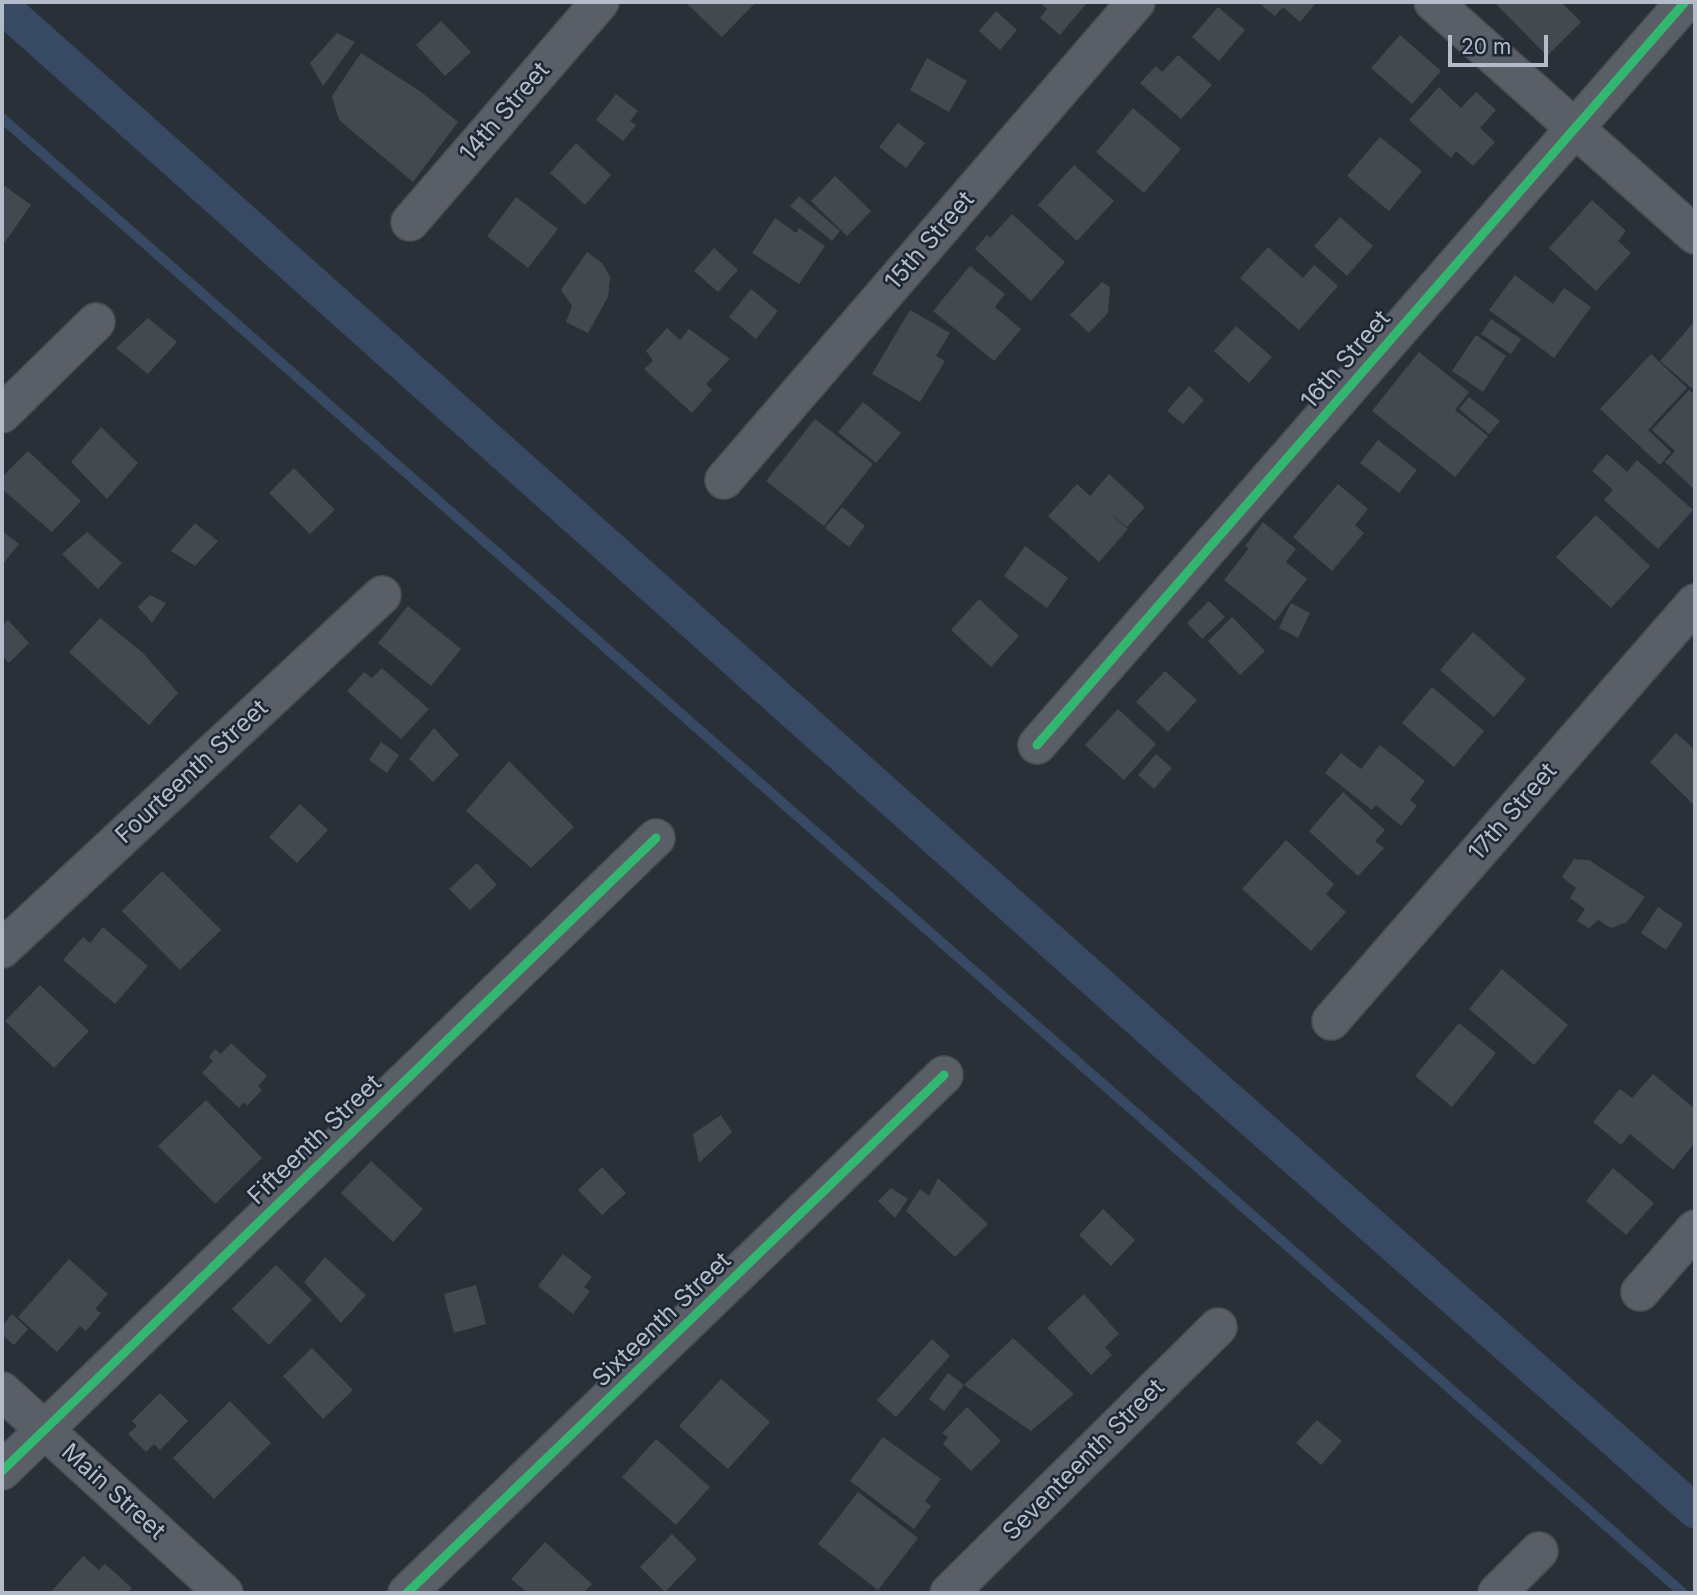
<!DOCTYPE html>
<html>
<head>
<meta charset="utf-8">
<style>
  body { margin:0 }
  #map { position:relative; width:1697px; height:1595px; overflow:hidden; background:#2a3038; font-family:Inter,sans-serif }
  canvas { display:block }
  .frame { position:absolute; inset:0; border:4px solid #b4bcc9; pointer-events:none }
  .scale { position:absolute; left:1448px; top:35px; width:100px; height:32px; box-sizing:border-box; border:4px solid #b4bcc9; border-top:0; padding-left:9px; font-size:21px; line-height:24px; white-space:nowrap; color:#b4bcc9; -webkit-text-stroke:5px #1d2633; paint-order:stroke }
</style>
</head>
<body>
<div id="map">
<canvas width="1697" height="1595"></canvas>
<div class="frame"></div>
<div class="scale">20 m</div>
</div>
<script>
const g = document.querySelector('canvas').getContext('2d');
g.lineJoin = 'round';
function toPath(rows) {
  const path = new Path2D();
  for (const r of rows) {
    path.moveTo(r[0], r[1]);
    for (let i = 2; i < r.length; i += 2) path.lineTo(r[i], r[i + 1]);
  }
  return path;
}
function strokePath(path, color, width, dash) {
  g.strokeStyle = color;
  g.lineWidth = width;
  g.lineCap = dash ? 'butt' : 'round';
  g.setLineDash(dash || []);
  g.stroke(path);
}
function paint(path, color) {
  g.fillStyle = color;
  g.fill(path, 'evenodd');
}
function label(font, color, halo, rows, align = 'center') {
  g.font = font + ' Inter,sans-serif';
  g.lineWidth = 5;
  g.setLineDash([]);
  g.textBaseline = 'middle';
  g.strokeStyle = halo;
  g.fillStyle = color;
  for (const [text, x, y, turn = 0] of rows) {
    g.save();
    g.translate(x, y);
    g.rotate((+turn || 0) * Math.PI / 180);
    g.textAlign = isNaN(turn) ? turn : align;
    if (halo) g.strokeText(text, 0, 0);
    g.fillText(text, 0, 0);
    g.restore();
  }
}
strokePath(toPath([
  [2,118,1683,1593]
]), '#384963', 10);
strokePath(toPath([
  [2,6,1209,1082,1695,1511]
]), '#384963', 35);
paint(toPath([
  [685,2,756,2,722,37],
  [1039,2,1083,2,1086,4,1060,35,1040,18,1047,9],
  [1258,2,1317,2,1300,22,1283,7,1275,16],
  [1500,2,1561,2,1581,22,1547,56,1497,5],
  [1218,7,1245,30,1219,61,1192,37],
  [996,11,1017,30,1000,50,979,31],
  [441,21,471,52,445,76,416,45],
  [337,33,355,42,323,86,310,63],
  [1400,35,1441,71,1412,104,1371,68],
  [361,53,421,92,458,122,413,182,339,120,332,96],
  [1178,55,1212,85,1181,119,1140,83,1156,66,1162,72],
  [927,58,967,81,949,112,910,90],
  [1439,87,1461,108,1476,92,1496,110,1480,128,1495,142,1473,166,1456,151,1451,158,1409,120],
  [616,94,638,111,630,121,636,125,623,141,596,120],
  [1133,108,1181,149,1144,193,1096,152],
  [898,123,925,143,906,168,879,147],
  [1380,137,1422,171,1389,211,1347,176],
  [576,143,611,175,585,205,550,173],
  [1074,165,1114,201,1077,241,1038,205],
  [835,176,871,211,847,236,811,201],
  [2,184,31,205,2,246],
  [799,196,840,231,832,241,790,206],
  [516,197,558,229,528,268,487,236],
  [1592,200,1626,231,1618,241,1631,253,1596,291,1549,248],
  [1012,214,1065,262,1031,301,975,249,987,235,990,238],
  [1340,217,1373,246,1347,276,1314,246],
  [775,218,796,233,799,228,825,246,799,284,752,253],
  [1268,247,1303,278,1314,265,1338,286,1299,330,1240,278],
  [714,248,738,270,718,292,694,271],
  [587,252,602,263,610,277,608,297,588,333,566,322,572,306,561,290],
  [970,266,1005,294,995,307,1021,329,994,361,933,311],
  [1515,275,1553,304,1564,288,1591,307,1554,358,1489,310],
  [1102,282,1110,287,1108,313,1089,333,1070,315],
  [751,289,778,311,756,339,729,317],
  [910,310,950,333,936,356,945,361,920,402,872,374],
  [148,318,177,342,148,374,116,348],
  [1491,319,1521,339,1511,354,1481,334],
  [1695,321,1695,391,1660,361],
  [1236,326,1272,357,1249,383,1214,351],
  [667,328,680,340,689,329,730,359,706,384,712,390,692,413,644,369,653,361,646,351],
  [1476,335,1506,356,1483,392,1452,371],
  [1419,352,1469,392,1455,410,1488,436,1455,477,1372,411],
  [1651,354,1687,388,1648,430,1671,452,1660,465,1600,409],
  [1189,386,1204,400,1183,424,1167,411],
  [1689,390,1695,395,1695,490,1665,462,1675,451,1652,430],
  [1469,397,1500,421,1489,434,1459,409],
  [863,402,901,433,876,463,838,432],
  [815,419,873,464,824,526,766,481],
  [101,427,138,463,107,499,71,462],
  [1378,440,1417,470,1399,493,1360,463],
  [28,451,81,501,52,532,2,489,2,477],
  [1607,454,1627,472,1637,460,1693,510,1658,549,1604,500,1613,490,1592,471],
  [294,468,335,510,310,534,269,493],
  [1109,474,1145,507,1127,527,1102,506,1128,529,1099,562,1048,516,1077,484,1090,496],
  [1338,484,1368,509,1355,525,1364,533,1332,571,1293,537],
  [842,507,865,526,849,547,825,528],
  [1596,515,1650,566,1611,608,1556,557],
  [1263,522,1296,549,1286,562,1307,579,1275,621,1224,580,1249,548,1245,546],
  [195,523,218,541,195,566,171,551],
  [2,531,19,544,2,565],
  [87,532,122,563,98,589,62,554],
  [1025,546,1068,578,1047,608,1004,576],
  [150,595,166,603,152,623,138,607],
  [979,599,1019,636,991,667,951,630],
  [1209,601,1225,617,1202,639,1187,623],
  [1291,603,1310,613,1298,638,1279,628],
  [408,606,461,649,431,686,378,643],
  [1232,617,1265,651,1240,675,1208,641],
  [100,618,143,653,178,693,149,725,69,652],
  [8,620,29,643,9,663,2,656,2,626],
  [1473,632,1526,679,1494,717,1440,670],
  [382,668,429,709,401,739,347,691,364,672,372,678],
  [1165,671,1197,700,1168,732,1136,702],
  [1432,687,1484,731,1454,767,1402,723],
  [1118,709,1156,744,1124,780,1085,745],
  [434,728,459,755,433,782,409,759],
  [1676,733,1695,750,1695,806,1650,762],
  [381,742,399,755,387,773,369,760],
  [1380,745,1425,781,1410,800,1417,806,1401,826,1376,805,1372,810,1325,773,1341,753,1361,769],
  [1156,754,1172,768,1154,789,1138,775],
  [509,761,574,827,531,868,466,811],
  [1343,792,1385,830,1375,841,1384,848,1358,876,1309,831],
  [300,804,328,830,297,863,269,837],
  [1286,840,1334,884,1326,894,1346,912,1311,951,1242,889],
  [1574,859,1589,860,1645,897,1627,922,1611,928,1598,920,1589,928,1577,921,1585,909,1570,898,1576,888,1562,877],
  [477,863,497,885,470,910,449,889],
  [162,871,221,930,180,970,122,911],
  [1658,907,1683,924,1666,950,1641,933],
  [103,927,148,966,115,1004,63,960,83,937,90,943],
  [1502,969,1568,1025,1534,1065,1469,1009],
  [40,985,89,1031,54,1068,5,1021],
  [1459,1023,1496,1053,1452,1107,1415,1076],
  [231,1043,267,1076,258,1086,262,1090,247,1106,244,1102,239,1108,202,1073,213,1061,209,1057,215,1049,221,1054],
  [1653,1074,1695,1109,1695,1142,1673,1170,1630,1134,1621,1145,1593,1122,1620,1089,1632,1098],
  [206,1100,262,1158,215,1204,158,1146],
  [721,1115,732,1132,699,1163,693,1134],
  [371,1161,423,1209,393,1242,341,1193],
  [602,1167,626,1193,602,1215,578,1190],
  [1613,1168,1654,1203,1626,1235,1586,1201],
  [938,1178,988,1224,955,1257,906,1211,920,1189,929,1196],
  [891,1188,908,1199,895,1218,878,1201],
  [1103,1209,1135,1240,1111,1266,1079,1235],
  [563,1254,592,1277,584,1287,590,1291,573,1314,538,1286],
  [325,1257,366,1295,341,1323,304,1282],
  [69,1259,108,1294,95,1309,101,1313,86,1331,80,1326,57,1352,18,1317],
  [276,1265,312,1300,269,1345,232,1309],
  [476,1285,486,1324,454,1333,444,1294],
  [1084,1294,1119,1334,1105,1347,1112,1355,1091,1375,1047,1328],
  [12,1314,28,1329,14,1345,2,1335,2,1326],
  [1013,1338,1074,1394,1031,1431,964,1385],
  [932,1339,950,1356,896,1417,877,1400],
  [312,1348,353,1390,323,1419,283,1376],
  [948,1373,964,1385,944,1411,929,1399],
  [721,1379,770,1422,728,1469,679,1426],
  [160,1393,188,1421,160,1450,154,1444,146,1452,128,1434,137,1426,132,1421],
  [230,1401,271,1443,214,1499,173,1458],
  [967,1407,1001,1441,971,1471,943,1444,948,1437,942,1433],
  [1317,1420,1342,1441,1321,1465,1296,1443],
  [883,1437,941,1479,925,1501,931,1506,914,1529,850,1481],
  [656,1439,710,1487,676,1525,622,1477],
  [858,1492,918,1538,878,1590,818,1544],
  [672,1534,697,1559,665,1592,640,1567],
  [545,1542,592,1584,583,1593,528,1593,511,1579],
  [83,1556,99,1570,105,1564,132,1588,127,1593,50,1593]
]), '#444950');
const street = toPath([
  [1433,2,1695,235],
  [410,222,600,2],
  [2,414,96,322],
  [724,480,1136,2],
  [1037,745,1685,2],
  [2,949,382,595],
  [1331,1021,1695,603],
  [1640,1292,1695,1229],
  [2,1391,224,1593],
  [2,1471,656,838],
  [407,1593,944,1075],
  [949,1593,1218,1327],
  [1497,1593,1539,1551]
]);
strokePath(street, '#484c53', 40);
strokePath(street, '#5a5e66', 37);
strokePath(toPath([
  [1037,745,1685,2],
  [2,1471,656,838],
  [407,1593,944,1075]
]), '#33b770', 9);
label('24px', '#b4bcc9', '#1d2633', [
  ["14th Street",505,112,-49],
  ["15th Street",930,241,-49],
  ["16th Street",1346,360,-49],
  ["Fourteenth Street",192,772,-43],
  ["17th Street",1513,812,-49],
  ["Fifteenth Street",315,1140,-44],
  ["Sixteenth Street",662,1320,-44],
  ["Seventeenth Street",1084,1460,-45],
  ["Main Street",113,1492,42]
]);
</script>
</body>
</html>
